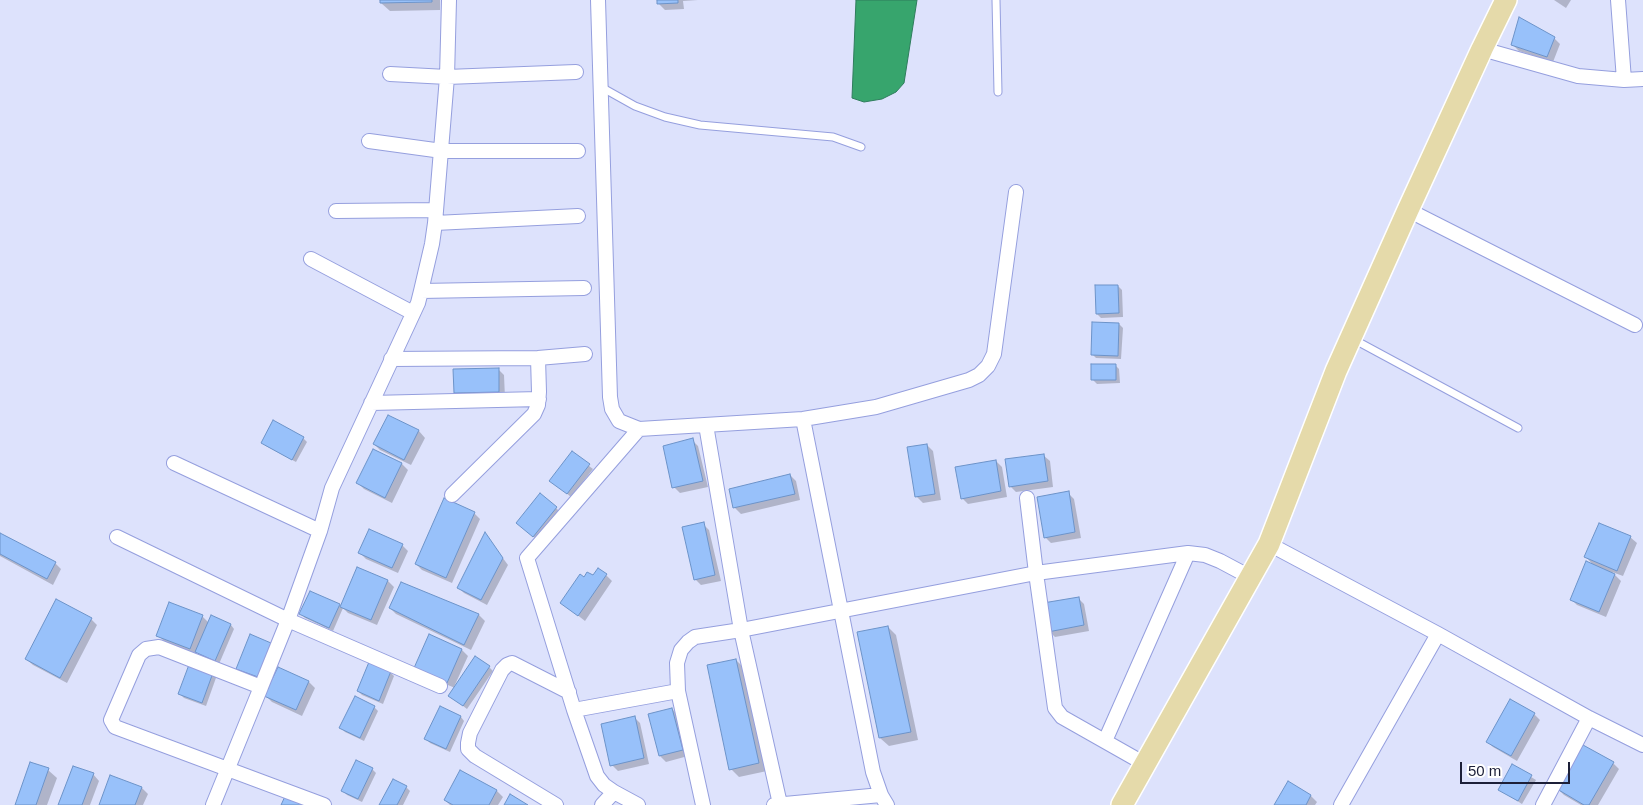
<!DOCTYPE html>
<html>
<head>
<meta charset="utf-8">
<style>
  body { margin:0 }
  #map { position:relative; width:1643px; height:805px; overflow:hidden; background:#dde2fc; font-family:Arial,sans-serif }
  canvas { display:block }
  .scale { position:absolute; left:1460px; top:762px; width:110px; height:22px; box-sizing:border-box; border:2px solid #1c1f38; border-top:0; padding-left:6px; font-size:15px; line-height:18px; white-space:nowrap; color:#1c1f38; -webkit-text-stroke:4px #fff; paint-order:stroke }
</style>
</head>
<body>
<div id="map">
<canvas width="1643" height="805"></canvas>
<div class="scale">50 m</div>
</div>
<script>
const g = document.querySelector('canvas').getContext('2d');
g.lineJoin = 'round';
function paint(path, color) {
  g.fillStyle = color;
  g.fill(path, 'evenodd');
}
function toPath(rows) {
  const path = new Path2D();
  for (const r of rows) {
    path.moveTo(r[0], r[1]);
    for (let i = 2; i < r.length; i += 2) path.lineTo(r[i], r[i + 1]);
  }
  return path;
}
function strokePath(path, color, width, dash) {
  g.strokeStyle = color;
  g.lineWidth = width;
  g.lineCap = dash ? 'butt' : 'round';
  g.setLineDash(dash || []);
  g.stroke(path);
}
const water = toPath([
  [856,0,917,0,904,83,896,92,882,99,864,102,852,98,856,0]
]);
paint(water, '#37a56d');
strokePath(water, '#2f7d5d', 1);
paint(toPath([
  [381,0,440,0,440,10,390,11,381,3],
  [658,0,698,0,683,1,684,9,665,10,659,4],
  [1554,0,1571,0,1566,8],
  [1554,38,1560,44,1553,62,1519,51,1513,45],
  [1118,286,1122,290,1123,317,1101,318,1097,314],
  [1119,324,1123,328,1121,359,1096,358,1092,354],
  [1115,365,1119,369,1120,383,1097,384,1093,380],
  [498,369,504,375,505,398,461,399,455,393],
  [388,416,419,431,425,438,411,465,380,450,374,444],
  [303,438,307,442,296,462,266,446,263,442],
  [692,440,698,446,708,487,680,493,674,487],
  [927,445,933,451,941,500,923,503,916,496],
  [374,450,402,464,408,470,392,503,364,489,358,483],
  [572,453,593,469,571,497,555,484],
  [1043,455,1050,461,1053,487,1016,492,1010,486],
  [996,461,1002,467,1007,497,968,504,962,498],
  [790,475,796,481,800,500,741,514,735,508,730,490],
  [1068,493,1074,499,1081,538,1051,543,1045,537],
  [556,508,560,512,537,540,521,526],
  [474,513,480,519,452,583,422,570,416,564],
  [703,524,709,530,721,581,701,585,695,579],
  [0,534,55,563,61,569,53,585,0,556],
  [485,534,508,565,487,605,464,593,458,587],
  [1630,537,1637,543,1623,576,1612,572,1621,581,1606,617,1577,605,1571,599,1594,566,1586,557],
  [402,545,408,551,398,573,366,559,360,553],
  [358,568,388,581,394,587,377,625,348,613,343,608,333,631,305,618,301,614,339,605,341,608],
  [606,575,612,581,585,621,562,603,585,578],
  [402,584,479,615,485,621,471,650,396,614,390,608],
  [1078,598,1084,604,1089,631,1055,637,1049,631],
  [202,616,209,623,231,625,234,629,219,664,200,656,197,652,196,654,164,641,158,635],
  [91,619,97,625,67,683,33,665,26,659],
  [888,627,896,635,918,740,889,746,880,738,858,633],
  [430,636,462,650,468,656,454,687,455,688,489,667,493,671,467,709,450,696,455,688,422,674],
  [270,644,274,647,262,680,242,672,238,668],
  [736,660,744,668,767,771,739,777,731,769],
  [370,664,391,673,394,676,383,704,362,695,358,691],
  [278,668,309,682,315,688,302,716,272,702,266,696],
  [213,671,217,675,206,706,184,698,180,694],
  [374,707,378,711,364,741,345,732,341,728],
  [440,708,461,717,464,721,450,752,430,743,426,739],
  [672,709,678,715,688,756,666,762,660,756],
  [1534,714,1540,720,1517,761,1493,747,1487,741],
  [634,717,640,723,649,764,618,771,612,765],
  [1613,763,1619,769,1598,805,1581,805,1564,795,1558,789],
  [1513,766,1536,780,1522,804,1500,790],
  [372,769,376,773,362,802,347,795,343,791],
  [48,770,57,778,47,805,16,805],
  [461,771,497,791,503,797,498,805,450,805,445,800],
  [93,774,99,781,90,805,60,805],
  [1288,783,1311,796,1317,802,1315,805,1275,805],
  [406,787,410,791,403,805,381,805],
  [142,788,148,794,143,805,100,805]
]), '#0003');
const building = toPath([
  [380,0,432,0,432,2,380,3,380,0],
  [657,0,678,0,678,3,657,4,657,0],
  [1519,17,1555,37,1547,57,1511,45,1519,17],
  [1095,285,1118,285,1119,313,1096,314,1095,285],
  [1092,322,1119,323,1118,356,1091,355,1092,322],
  [1091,364,1116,364,1116,380,1091,380,1091,364],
  [499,368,499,392,454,393,453,369,499,368],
  [388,415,419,430,404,460,373,444,388,415],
  [273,420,304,437,292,460,261,443,273,420],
  [693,438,703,481,672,488,663,446,693,438],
  [927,444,935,494,915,497,907,447,927,444],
  [373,449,402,463,385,498,356,483,373,449],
  [572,451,590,464,567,494,549,481,572,451],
  [1044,454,1048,481,1009,487,1005,459,1044,454],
  [996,460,1001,491,961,499,955,467,996,460],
  [790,474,795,494,733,508,729,489,790,474],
  [1069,491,1075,532,1044,538,1037,497,1069,491],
  [540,493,557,507,533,537,516,523,540,493],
  [444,498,475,512,446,578,415,564,444,498],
  [704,522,715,575,694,580,682,527,704,522],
  [1599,523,1631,536,1617,571,1584,557,1599,523],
  [369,529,403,544,392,568,358,553,369,529],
  [485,532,503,558,481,600,457,588,485,532],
  [0,533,56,562,47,579,0,554,0,533],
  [1586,561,1615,574,1599,612,1570,600,1586,561],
  [357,567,388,580,371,620,340,607,357,567],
  [598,568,607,574,578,616,560,603,580,574,584,577,587,572,593,575,598,568],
  [401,582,479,614,464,645,389,608,401,582],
  [310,591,340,604,329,628,299,614,310,591],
  [1079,597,1084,625,1048,632,1043,603,1079,597],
  [56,599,92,618,60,678,25,659,56,599],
  [169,602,203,615,190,649,156,636,169,602],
  [211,615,231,624,215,661,195,652,211,615],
  [888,626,911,732,879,738,857,632,888,626],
  [250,634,271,643,258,677,236,669,250,634],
  [429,634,462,649,447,683,414,668,429,634],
  [475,656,490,666,463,706,448,696,475,656],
  [736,659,759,763,729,770,707,665,736,659],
  [190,662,214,670,202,703,178,694,190,662],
  [369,662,391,671,379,701,357,691,369,662],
  [278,667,309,681,296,710,264,696,278,667],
  [355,696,375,706,360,738,339,728,355,696],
  [1510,699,1535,713,1511,756,1486,742,1510,699],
  [440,706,461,716,446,749,424,739,440,706],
  [672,708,683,750,659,756,648,714,672,708],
  [635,716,644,758,610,766,601,724,635,716],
  [1583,745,1614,762,1589,805,1584,805,1557,789,1583,745],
  [356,760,373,768,358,799,341,791,356,760],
  [30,762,49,768,36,805,15,805,30,762],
  [1512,764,1532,775,1518,801,1498,790,1512,764],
  [73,766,94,773,82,805,58,805,73,766],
  [460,770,497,790,489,805,453,805,444,800,460,770],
  [110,775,142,787,135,805,99,805,110,775],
  [393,779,407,786,397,805,379,805,393,779],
  [1288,781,1311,795,1306,805,1274,805,1288,781],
  [287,792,310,805,281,805,287,792],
  [510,794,528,805,504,805,510,794]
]);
paint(building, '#98c1fa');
strokePath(building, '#6c93c9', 1);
const service = toPath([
  [996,0,998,92],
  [601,87,635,106,665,117,700,125,833,137,861,147],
  [1353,339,1518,428]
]);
const minor = toPath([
  [598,0,610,397,612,409,619,421,639,429,803,419,876,407,969,380,979,375,988,366,994,354,1016,192],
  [1618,0,1624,80],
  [1482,49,1578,76,1624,80,1643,79],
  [390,74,447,77,576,72],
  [369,141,442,151,578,151],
  [1408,210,1635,325],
  [336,211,436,210],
  [435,223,578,216],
  [311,259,413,313],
  [421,291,584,288],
  [391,359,538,358,585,354],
  [371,403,539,399],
  [803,419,873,772,881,795,887,805],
  [706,425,741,630,780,804],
  [174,463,320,531],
  [452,495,534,414,538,405,539,392,538,358],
  [1027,498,1036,573,1055,708,1062,717,1145,764],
  [117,537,288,620,320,531,332,488,418,303,421,291,432,244,435,223,447,77,449,0],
  [1269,544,1438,634,1589,718,1643,745],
  [574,710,678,691],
  [1105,741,1188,553],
  [213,805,261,687],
  [324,805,115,727,111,720,139,655,146,649,159,647,261,687,288,620,440,686],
  [556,805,475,756,468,749,468,743,470,733,502,670,507,665,512,663,516,665,569,692],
  [602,805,614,792],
  [638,805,614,792,604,785,597,776,574,710,527,558,639,429],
  [703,805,678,691,677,663,681,650,688,642,695,637,741,630,1036,573,1188,553,1205,555,1220,561,1250,577],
  [774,805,881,795],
  [1341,805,1438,634],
  [1543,805,1589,718]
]);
const primary = toPath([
  [1122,805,1269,544,1336,371,1408,210,1482,49,1506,0]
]);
strokePath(service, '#959fde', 9);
strokePath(minor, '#959fde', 16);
strokePath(primary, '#fff', 24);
strokePath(service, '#fff', 7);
strokePath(minor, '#fff', 14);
strokePath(primary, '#e5daaa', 21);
</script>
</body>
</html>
